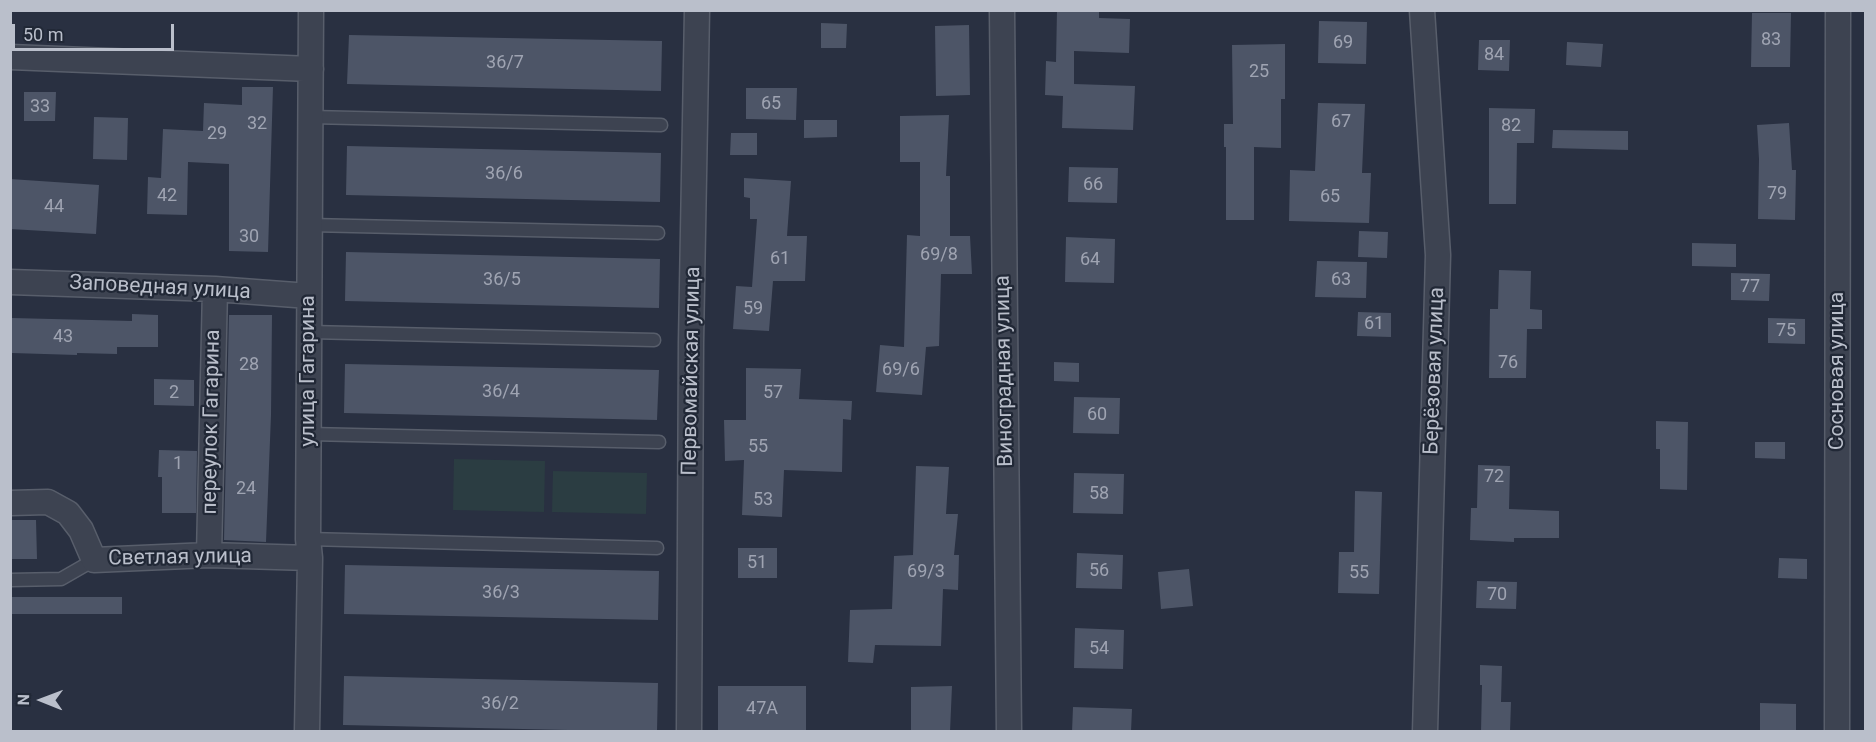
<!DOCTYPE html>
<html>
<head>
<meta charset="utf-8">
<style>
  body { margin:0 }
  #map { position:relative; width:1876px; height:742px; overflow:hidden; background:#293041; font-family:Roboto,sans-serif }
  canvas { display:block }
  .frame { position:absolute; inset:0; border:12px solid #babfcb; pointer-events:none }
  .north { position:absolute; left:12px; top:670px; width:60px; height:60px; -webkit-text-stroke:4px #212836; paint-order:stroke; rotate:271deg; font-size:16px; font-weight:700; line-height:24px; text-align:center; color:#babfcb }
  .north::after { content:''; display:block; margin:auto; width:21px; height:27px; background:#babfcb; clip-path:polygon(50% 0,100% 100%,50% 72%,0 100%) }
  .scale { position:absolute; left:12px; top:24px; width:162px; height:27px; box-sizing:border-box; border:3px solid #babfcb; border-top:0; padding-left:8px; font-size:18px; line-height:21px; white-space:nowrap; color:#babfcb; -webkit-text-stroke:4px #212836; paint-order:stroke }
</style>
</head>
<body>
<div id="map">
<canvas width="1876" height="742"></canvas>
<div class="frame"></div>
<div class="north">N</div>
<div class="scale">50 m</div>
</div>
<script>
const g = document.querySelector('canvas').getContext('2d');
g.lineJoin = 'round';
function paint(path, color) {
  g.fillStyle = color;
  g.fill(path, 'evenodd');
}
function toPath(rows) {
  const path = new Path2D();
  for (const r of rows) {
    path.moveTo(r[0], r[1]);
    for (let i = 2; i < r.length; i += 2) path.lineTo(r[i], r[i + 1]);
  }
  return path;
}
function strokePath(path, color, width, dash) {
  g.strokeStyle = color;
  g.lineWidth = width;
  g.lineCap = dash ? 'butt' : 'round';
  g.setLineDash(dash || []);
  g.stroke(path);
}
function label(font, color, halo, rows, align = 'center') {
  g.font = font + ' Roboto,sans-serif';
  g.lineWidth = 4.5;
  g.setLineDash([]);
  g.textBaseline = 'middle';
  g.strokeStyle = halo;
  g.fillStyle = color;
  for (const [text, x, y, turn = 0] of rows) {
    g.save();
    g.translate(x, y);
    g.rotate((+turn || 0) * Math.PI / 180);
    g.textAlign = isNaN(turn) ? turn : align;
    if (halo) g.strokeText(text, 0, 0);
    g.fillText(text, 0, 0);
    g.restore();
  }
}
paint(toPath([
  [454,459,545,461,544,512,453,510],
  [553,471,647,473,646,514,552,512]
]), '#2b3d42');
paint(toPath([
  [1057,10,1099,10,1099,18,1130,19,1129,53,1074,51,1074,84,1135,86,1133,130,1062,128,1063,96,1045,95,1046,61,1056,62],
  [1752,13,1791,13,1790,67,1751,67],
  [1319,21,1367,22,1366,64,1318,63],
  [821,23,847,24,846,48,821,48],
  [969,25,970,95,936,96,935,26],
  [349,35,662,41,661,91,347,84],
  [1479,40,1510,40,1509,71,1478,70],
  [1567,42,1603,44,1601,67,1566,65],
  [1285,44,1285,99,1281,99,1281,148,1254,147,1254,220,1226,220,1226,147,1224,147,1224,124,1233,124,1232,45],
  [242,87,273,87,268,252,229,251,229,164,188,162,187,215,147,214,148,177,161,178,163,129,203,131,204,103,242,105],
  [746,88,797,88,796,120,746,119],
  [24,92,56,92,55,121,24,121],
  [1318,103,1365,104,1362,173,1371,173,1369,223,1289,221,1290,170,1315,171],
  [1489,108,1535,109,1534,143,1517,143,1516,204,1489,204],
  [949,115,946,176,950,176,950,236,970,236,972,274,941,274,939,346,926,347,922,395,876,392,880,345,904,347,907,235,920,236,920,162,900,162,900,116],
  [94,117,128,118,127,160,93,159],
  [804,120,837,120,837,137,804,138],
  [1789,123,1792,170,1796,170,1795,220,1758,219,1759,159,1757,125],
  [1553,130,1628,131,1628,150,1552,148],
  [731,133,757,133,757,155,730,155],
  [347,146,661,153,660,202,346,195],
  [1069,167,1118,168,1117,203,1068,202],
  [744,178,791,181,787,236,807,236,805,281,773,281,769,331,733,329,736,286,752,287,757,219,750,219,750,198,744,197],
  [10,179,99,185,96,234,10,229],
  [1359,231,1388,232,1387,258,1358,257],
  [1066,237,1115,239,1114,283,1065,282],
  [1692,243,1736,244,1736,267,1692,266],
  [346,252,660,259,659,308,345,301],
  [1317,261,1367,262,1366,298,1315,297],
  [1499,270,1531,271,1530,309,1542,310,1542,329,1527,329,1526,378,1489,378,1490,309,1498,309],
  [1731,273,1770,274,1769,301,1731,300],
  [1358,312,1391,313,1391,337,1357,336],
  [132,314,158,315,158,347,117,347,117,354,77,353,77,355,12,353,12,318,132,321],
  [229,315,272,315,271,415,266,542,224,540],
  [1768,318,1805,319,1805,344,1768,343],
  [1054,362,1079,363,1079,382,1054,381],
  [345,364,659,370,657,420,344,413],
  [746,368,801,369,799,399,852,401,851,420,843,419,842,472,784,470,782,517,742,515,744,460,725,461,724,420,746,420],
  [154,379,194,380,194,406,154,405],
  [1074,397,1120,398,1119,434,1073,433],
  [1656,421,1688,422,1687,490,1660,489,1660,449,1656,449],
  [1755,442,1785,442,1785,459,1755,458],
  [159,450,197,451,196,513,162,513,162,477,158,477],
  [1478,465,1510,466,1509,509,1559,511,1559,538,1514,538,1514,542,1470,540,1471,508,1477,508],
  [916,466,949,467,946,514,958,514,954,555,959,555,958,590,943,589,941,646,875,645,873,663,848,662,850,610,892,609,894,556,913,555],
  [1074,473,1124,474,1123,514,1073,513],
  [1355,491,1382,492,1379,594,1338,593,1339,552,1354,552],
  [10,520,36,520,37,559,10,559],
  [738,548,777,548,777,578,738,578],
  [1077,553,1123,555,1122,589,1076,588],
  [1779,558,1807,559,1807,579,1778,578],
  [345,565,659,571,658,620,344,614],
  [1189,569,1193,606,1161,609,1158,572],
  [1477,581,1517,582,1516,609,1476,608],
  [10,597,122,597,122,614,10,614],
  [1075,628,1124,630,1123,669,1074,668],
  [1480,665,1502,666,1501,702,1511,702,1510,732,1481,732,1482,685,1480,685],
  [344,676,658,683,657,732,343,725],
  [718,686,806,686,806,732,718,732],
  [952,686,950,732,911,732,911,687],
  [1760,703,1796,704,1796,732,1760,732],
  [1073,707,1132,709,1131,732,1072,732]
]), '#4d5567');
const lane = toPath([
  [310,117,661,125],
  [310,225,658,233],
  [309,332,654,340],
  [309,434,659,442],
  [308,539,657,548],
  [10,580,61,579,94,560]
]);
const street = toPath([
  [1002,10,1009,732],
  [1422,10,1438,255,1425,732],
  [10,57,311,69],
  [10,282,215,289,309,296],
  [10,503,48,502,68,513,81,530,94,560,209,555,310,558],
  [209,555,215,289],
  [307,732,310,558,308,539,311,10],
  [689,732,691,342,697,10],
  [1837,732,1838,10]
]);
strokePath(lane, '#585e6b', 15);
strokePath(street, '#585e6b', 27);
strokePath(lane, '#3d4351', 12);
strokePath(street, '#3d4351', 24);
label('18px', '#9fa4b2', null, [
  ["83",1771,40],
  ["69",1343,43],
  ["84",1494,55],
  ["36/7",505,63],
  ["25",1259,72],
  ["65",771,104],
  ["33",40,107],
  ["67",1341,122],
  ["32",257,124],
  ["82",1511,126],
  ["29",217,134],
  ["36/6",504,174],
  ["66",1093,185],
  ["79",1777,194],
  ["42",167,196],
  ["65",1330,197],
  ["44",54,207],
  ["30",249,237],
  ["69/8",939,255],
  ["61",780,259],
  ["64",1090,260],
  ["36/5",502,280],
  ["63",1341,280],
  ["77",1750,287],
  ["59",753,309],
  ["61",1374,324],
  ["75",1786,331],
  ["43",63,337],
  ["76",1508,363],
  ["28",249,365],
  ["69/6",901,370],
  ["36/4",501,392],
  ["2",174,393],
  ["57",773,393],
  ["60",1097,415],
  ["55",758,447],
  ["1",178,464],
  ["72",1494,477],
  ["24",246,489],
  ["58",1099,494],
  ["53",763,500],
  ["51",757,563],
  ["56",1099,571],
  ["69/3",926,572],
  ["55",1359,573],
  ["36/3",501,593],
  ["70",1497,595],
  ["54",1099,649],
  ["36/2",500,704],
  ["47А",762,709]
]);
label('21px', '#babfcb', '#212836', [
  ["Заповедная улица",160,288,3],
  ["улица Гагарина",309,371,-90],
  ["Первомайская улица",692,371,-89],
  ["Виноградная улица",1005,371,-91],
  ["Берёзовая улица",1435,371,-88],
  ["Сосновая улица",1838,371,-90],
  ["переулок Гагарина",212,422,-89],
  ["Светлая улица",180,558,-1]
]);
</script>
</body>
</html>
